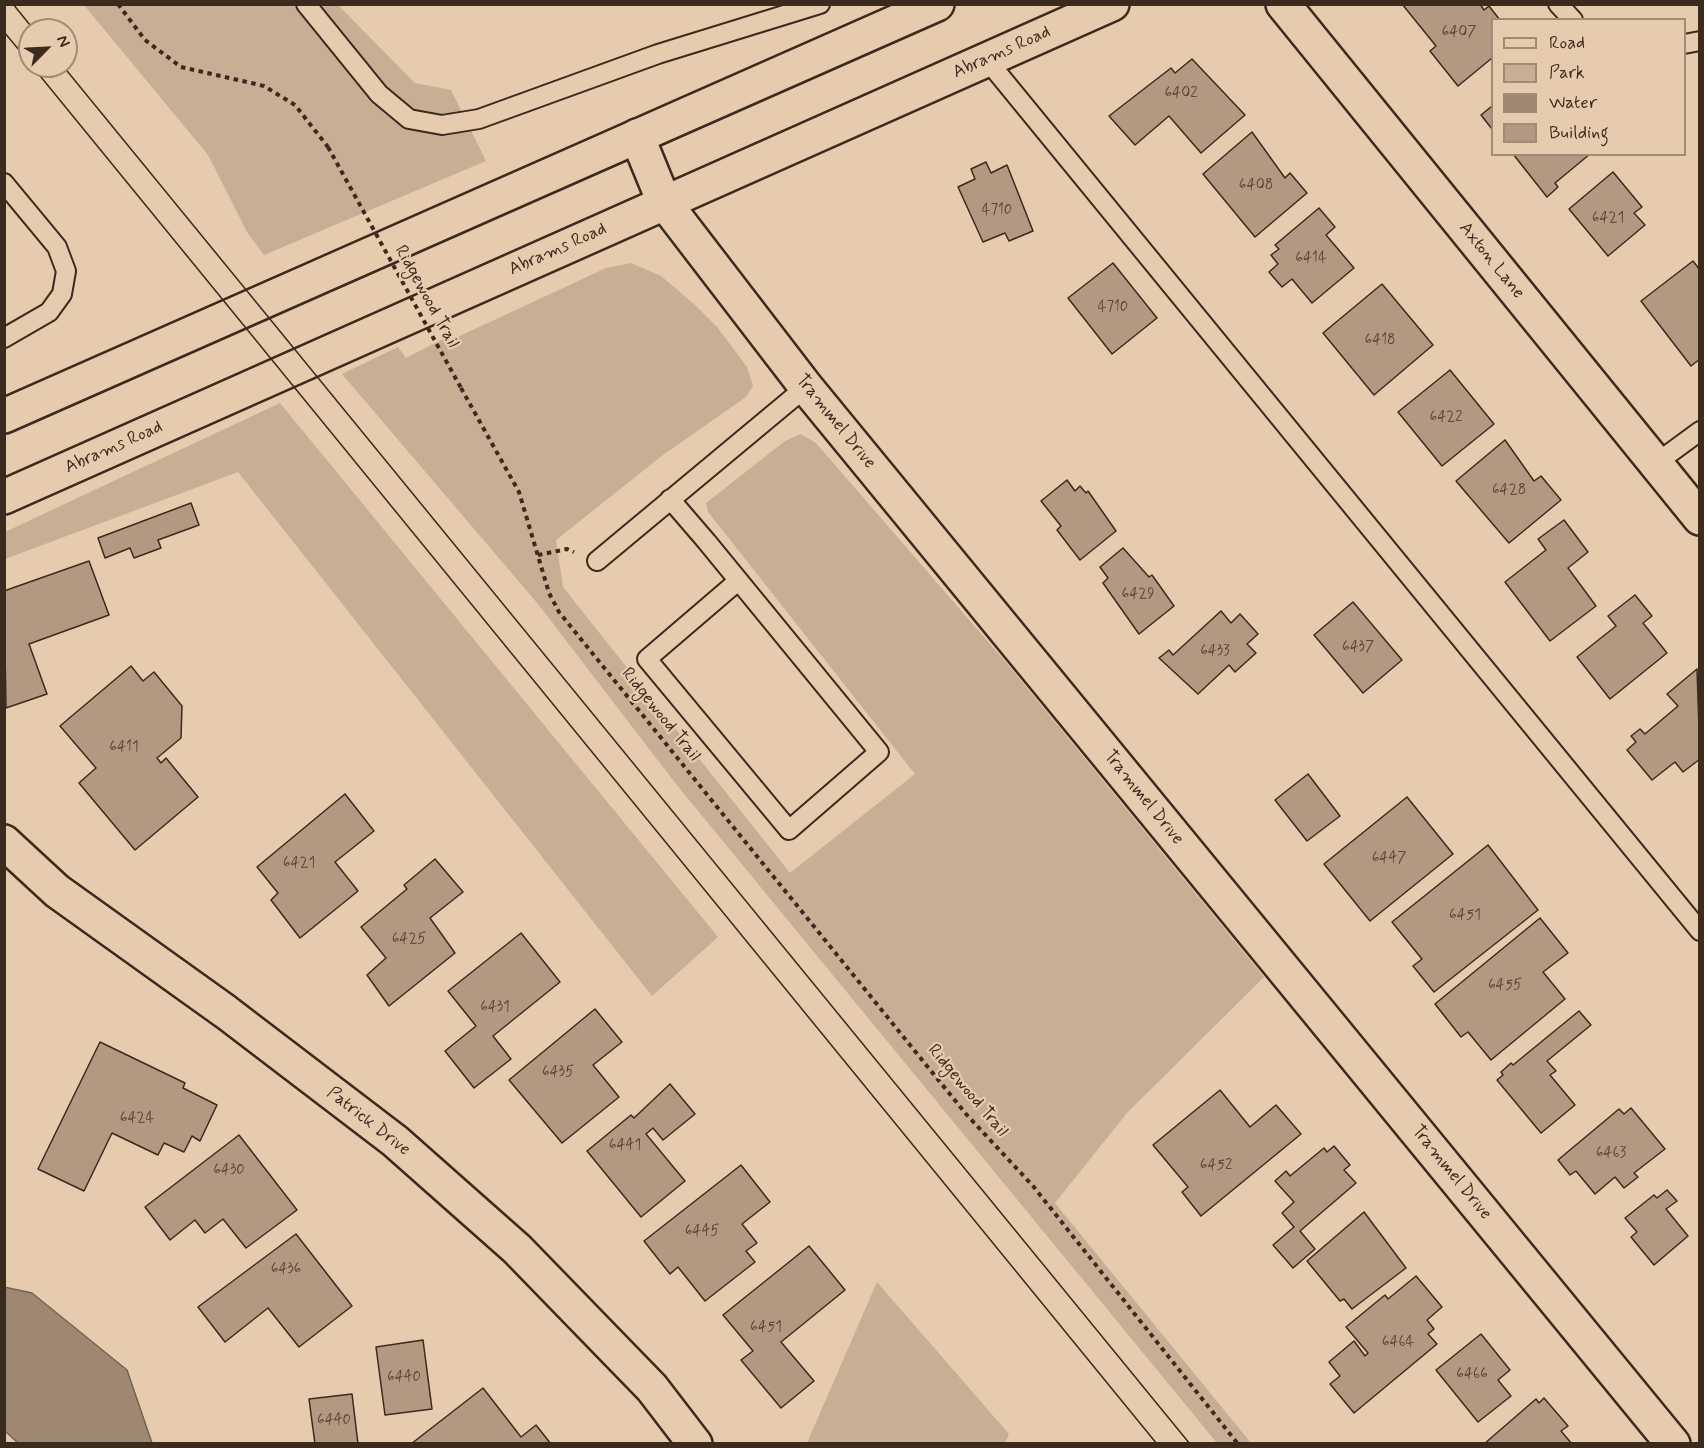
<!DOCTYPE html>
<html>
<head>
<meta charset="utf-8">
<style>
  body { margin:0 }
  #map { position:relative; width:1704px; height:1448px; overflow:hidden; background:#e7cbae; font-family:Mynerve,sans-serif }
  canvas { display:block }
  .frame { position:absolute; inset:0; border:6px solid #3b2a1e; pointer-events:none }
  .legend { position:absolute; left:1491px; top:18px; width:195px; height:138px; box-sizing:border-box; background:#e7cbae; border:2px solid #a28b74; margin:0; padding:8px 10px; list-style:none; font-size:18px; color:#3b2a1e }
  .legend li { display:flex; align-items:center; gap:12px; height:30px }
  .legend b { width:30px; border:2px solid #a28b74 }
  .north { position:absolute; left:18px; top:18px; width:60px; height:60px; box-sizing:border-box; background:#e7cbae; border:2px solid #a28b74; border-radius:50%; rotate:66deg; font-size:16px; font-weight:700; line-height:24px; text-align:center; color:#3b2a1e }
  .north::after { content:''; display:block; margin:auto; width:21px; height:27px; background:#3b2a1e; clip-path:polygon(50% 0,100% 100%,50% 72%,0 100%) }
</style>
</head>
<body>
<div id="map">
<canvas width="1704" height="1448"></canvas>
<div class="frame"></div>
<ul class="legend">
<li><b style="height:8px;background:#e7cbae"></b>Road</li>
<li><b style="height:16px;background:#c8ae94"></b>Park</li>
<li><b style="height:16px;background:#9e8872"></b>Water</li>
<li><b style="height:16px;background:#b39981"></b>Building</li>
</ul>
<div class="north">N</div>
</div>
<script>
const g = document.querySelector('canvas').getContext('2d');
g.lineJoin = 'round';
function paint(path, color) {
  g.fillStyle = color;
  g.fill(path, 'evenodd');
}
function toPath(rows) {
  const path = new Path2D();
  for (const r of rows) {
    path.moveTo(r[0], r[1]);
    for (let i = 2; i < r.length; i += 2) path.lineTo(r[i], r[i + 1]);
  }
  return path;
}
function strokePath(path, color, width, dash) {
  g.strokeStyle = color;
  g.lineWidth = width;
  g.lineCap = dash ? 'butt' : 'round';
  g.setLineDash(dash || []);
  g.stroke(path);
}
function label(font, color, halo, rows, align = 'center') {
  g.font = font + ' Mynerve,sans-serif';
  g.lineWidth = 4.5;
  g.setLineDash([]);
  g.textBaseline = 'middle';
  g.strokeStyle = halo;
  g.fillStyle = color;
  for (const [text, x, y, turn = 0] of rows) {
    g.save();
    g.translate(x, y);
    g.rotate((+turn || 0) * Math.PI / 180);
    g.textAlign = isNaN(turn) ? turn : align;
    if (halo) g.strokeText(text, 0, 0);
    g.fillText(text, 0, 0);
    g.restore();
  }
}
paint(toPath([
  [84,5,338,5,415,83,451,90,486,161,264,255,247,232,208,155],
  [631,263,661,276,694,304,717,327,747,367,753,386,746,397,663,455,556,540,563,587,790,873,915,774,708,512,706,503,785,441,801,434,816,443,1009,666,1264,977,1127,1113,1055,1203,1251,1443,1217,1443,676,784,538,604,342,374,398,347,406,358,445,338,447,342,606,268],
  [280,403,718,937,652,996,238,472,5,559,5,532],
  [877,1282,1009,1434,1005,1443,807,1443]
]), '#c8ae94');
const water = toPath([
  [4,1287,32,1293,127,1370,152,1443,18,1443,5,1431,4,1287]
]);
paint(water, '#9e8872');
strokePath(water, '#766250', 1.5);
const building = toPath([
  [1402,4,1480,4,1484,10,1489,6,1500,20,1492,20,1492,58,1458,86,1430,51,1436,46,1402,4],
  [1192,59,1245,115,1201,153,1169,116,1135,145,1109,116,1171,68,1175,73,1192,59],
  [1492,106,1492,129,1481,115,1492,106],
  [1252,132,1285,178,1290,173,1307,193,1255,237,1203,174,1252,132],
  [1513,154,1590,154,1555,183,1558,187,1547,197,1513,154],
  [986,162,991,173,1007,165,1033,231,1009,241,1005,233,983,242,958,187,975,179,971,169,986,162],
  [1613,172,1642,207,1634,213,1645,225,1608,256,1569,209,1613,172],
  [1319,208,1335,227,1326,235,1354,268,1312,303,1292,279,1282,287,1269,272,1278,264,1271,255,1279,249,1275,245,1319,208],
  [1693,261,1700,270,1700,359,1691,366,1641,301,1693,261],
  [1113,263,1157,318,1112,354,1068,298,1113,263],
  [1382,284,1433,345,1374,395,1323,333,1382,284],
  [1450,370,1494,424,1442,466,1398,412,1450,370],
  [1505,440,1534,481,1541,476,1561,500,1509,543,1456,481,1505,440],
  [1067,480,1075,491,1080,486,1086,493,1088,491,1116,531,1080,560,1057,530,1061,526,1041,501,1067,480],
  [191,503,199,525,158,540,161,548,134,558,130,548,105,558,98,538,191,503],
  [1564,520,1588,552,1568,568,1596,606,1550,641,1505,582,1546,550,1538,539,1564,520],
  [1123,548,1149,577,1152,575,1174,606,1139,634,1103,583,1108,578,1100,567,1123,548],
  [89,561,109,615,29,644,47,694,6,708,4,591,89,561],
  [1635,595,1652,616,1643,623,1667,653,1610,699,1577,657,1616,626,1608,616,1635,595],
  [1353,602,1402,660,1363,693,1314,635,1353,602],
  [1221,611,1231,623,1240,614,1258,634,1247,644,1256,653,1235,672,1229,665,1198,694,1159,658,1169,650,1173,655,1221,611],
  [131,666,143,681,154,672,182,706,181,738,157,758,161,763,166,758,198,797,135,850,79,783,96,768,60,726,131,666],
  [1697,669,1700,759,1683,772,1675,762,1652,780,1627,750,1636,742,1631,736,1640,729,1645,734,1678,706,1667,694,1697,669],
  [1308,774,1340,816,1307,841,1275,800,1308,774],
  [345,794,374,831,335,862,358,891,300,938,271,900,278,893,257,867,345,794],
  [1407,797,1453,854,1370,921,1324,864,1407,797],
  [1488,845,1538,910,1434,992,1413,966,1422,959,1392,922,1488,845],
  [435,859,463,892,430,918,455,953,389,1006,367,975,386,958,361,927,407,889,404,885,435,859],
  [1540,918,1568,953,1543,972,1565,999,1491,1060,1468,1032,1461,1037,1435,1004,1540,918],
  [521,933,560,982,493,1036,511,1059,474,1088,445,1051,476,1026,448,991,521,933],
  [595,1009,622,1042,593,1065,619,1097,562,1143,509,1080,595,1009],
  [1579,1011,1591,1025,1547,1061,1556,1071,1550,1075,1575,1105,1541,1133,1497,1080,1503,1075,1501,1072,1511,1063,1513,1065,1579,1011],
  [100,1042,185,1083,183,1088,217,1105,200,1141,192,1136,184,1152,164,1143,158,1155,112,1133,84,1191,38,1169,100,1042],
  [670,1084,695,1114,663,1140,653,1128,646,1134,685,1181,641,1217,587,1151,631,1115,634,1118,670,1084],
  [1220,1090,1250,1127,1276,1105,1301,1134,1201,1216,1182,1192,1188,1187,1153,1145,1220,1090],
  [1631,1108,1665,1149,1634,1173,1638,1177,1624,1188,1615,1177,1595,1194,1576,1171,1570,1175,1558,1160,1619,1109,1624,1114,1631,1108],
  [239,1135,297,1210,246,1248,223,1219,205,1233,195,1220,170,1240,145,1207,239,1135],
  [1334,1146,1350,1165,1344,1170,1356,1183,1300,1231,1315,1249,1293,1268,1273,1245,1294,1227,1282,1213,1294,1202,1275,1181,1286,1171,1290,1176,1324,1148,1327,1152,1334,1146],
  [741,1165,770,1202,742,1224,757,1243,746,1251,755,1262,705,1301,678,1267,670,1274,644,1241,741,1165],
  [1667,1190,1677,1201,1666,1209,1688,1236,1654,1265,1631,1237,1637,1232,1625,1218,1654,1195,1657,1198,1667,1190],
  [1364,1212,1406,1268,1352,1309,1344,1299,1340,1301,1307,1261,1364,1212],
  [296,1234,352,1306,299,1347,268,1308,225,1342,198,1307,296,1234],
  [809,1246,845,1290,781,1342,814,1381,781,1408,741,1360,753,1351,723,1315,809,1246],
  [1416,1276,1442,1307,1427,1320,1434,1329,1428,1334,1437,1344,1354,1413,1330,1384,1340,1376,1329,1362,1354,1341,1365,1356,1368,1353,1346,1327,1385,1295,1388,1299,1416,1276],
  [1481,1334,1510,1370,1498,1380,1511,1396,1478,1422,1436,1370,1481,1334],
  [423,1340,432,1409,385,1415,376,1347,423,1340],
  [483,1388,521,1437,536,1425,551,1444,411,1444,483,1388],
  [352,1394,358,1444,315,1444,309,1399,352,1394],
  [1544,1398,1568,1426,1561,1431,1572,1444,1484,1444,1536,1399,1539,1403,1544,1398]
]);
paint(building, '#b39981');
strokePath(building, '#3b2a1e', 1.5);
const service = toPath([
  [306,4,379,94,409,119,442,125,479,119,658,54,820,4],
  [1558,4,1573,20],
  [1684,44,1700,41],
  [987,60,1700,931],
  [4,183,57,247,66,271,62,294,49,312,4,338],
  [1655,464,1700,431],
  [670,499,707,542,879,752,789,830,647,659,738,581],
  [597,561,806,387]
]);
const minor = toPath([
  [1283,4,1700,518],
  [4,842,57,891,226,1012,395,1141,517,1249,652,1388,695,1444]
]);
const tertiary = toPath([
  [637,136,664,202,806,387,1673,1444]
]);
const secondary = toPath([
  [4,416,937,4],
  [4,497,1112,4]
]);
strokePath(service, '#3b2a1e', 22);
strokePath(minor, '#3b2a1e', 38);
strokePath(tertiary, '#3b2a1e', 38);
strokePath(secondary, '#3b2a1e', 38);
strokePath(toPath([
  [118,4,145,40,181,67,264,86,295,105,328,147],
  [461,388,519,492,549,593,559,612,966,1114,1033,1186,1238,1444],
  [538,555,567,549,574,552]
]), '#3b2a1e', 4, [4.5, 4.5]);
strokePath(service, '#e7cbae', 18);
strokePath(minor, '#e7cbae', 33);
strokePath(tertiary, '#e7cbae', 33);
strokePath(secondary, '#e7cbae', 33);
strokePath(toPath([
  [13,4,34,30],
  [4,32,30,63],
  [32,66,1157,1444],
  [63,66,1190,1444]
]), '#3b2a1e', 1.5);
strokePath(toPath([
  [328,147,461,388]
]), '#3b2a1e', 4, [4.5, 4.5]);
label('15px', '#594637', null, [
  ["6407",1459,33],
  ["6402",1181,94],
  ["6408",1256,186],
  ["4710",997,211],
  ["6421",1608,219],
  ["6414",1311,259],
  ["4710",1113,308],
  ["6418",1380,341],
  ["6422",1446,418],
  ["6428",1509,491],
  ["6429",1138,595],
  ["6437",1358,648],
  ["6433",1215,652],
  ["6411",124,748],
  ["6447",1389,859],
  ["6421",299,864],
  ["6451",1465,916],
  ["6425",409,940],
  ["6455",1505,986],
  ["6431",495,1008],
  ["6435",558,1073],
  ["6424",137,1119],
  ["6441",625,1146],
  ["6463",1611,1154],
  ["6452",1216,1166],
  ["6430",229,1171],
  ["6445",702,1232],
  ["6436",286,1270],
  ["6451",766,1328],
  ["6464",1398,1343],
  ["6466",1472,1375],
  ["6440",404,1378],
  ["6440",334,1421]
]);
label('18px', '#3b2a1e', '#e7cbae', [
  ["Abrams Road",1002,53,-24],
  ["Abrams Road",558,250,-24],
  ["Axton Lane",1491,261,51],
  ["Ridgewood Trail",426,297,61],
  ["Trammel Drive",835,422,51],
  ["Abrams Road",114,448,-24],
  ["Ridgewood Trail",660,715,51],
  ["Trammel Drive",1143,798,51],
  ["Ridgewood Trail",967,1091,50],
  ["Patrick Drive",368,1122,38],
  ["Trammel Drive",1451,1173,51]
]);
</script>
</body>
</html>
